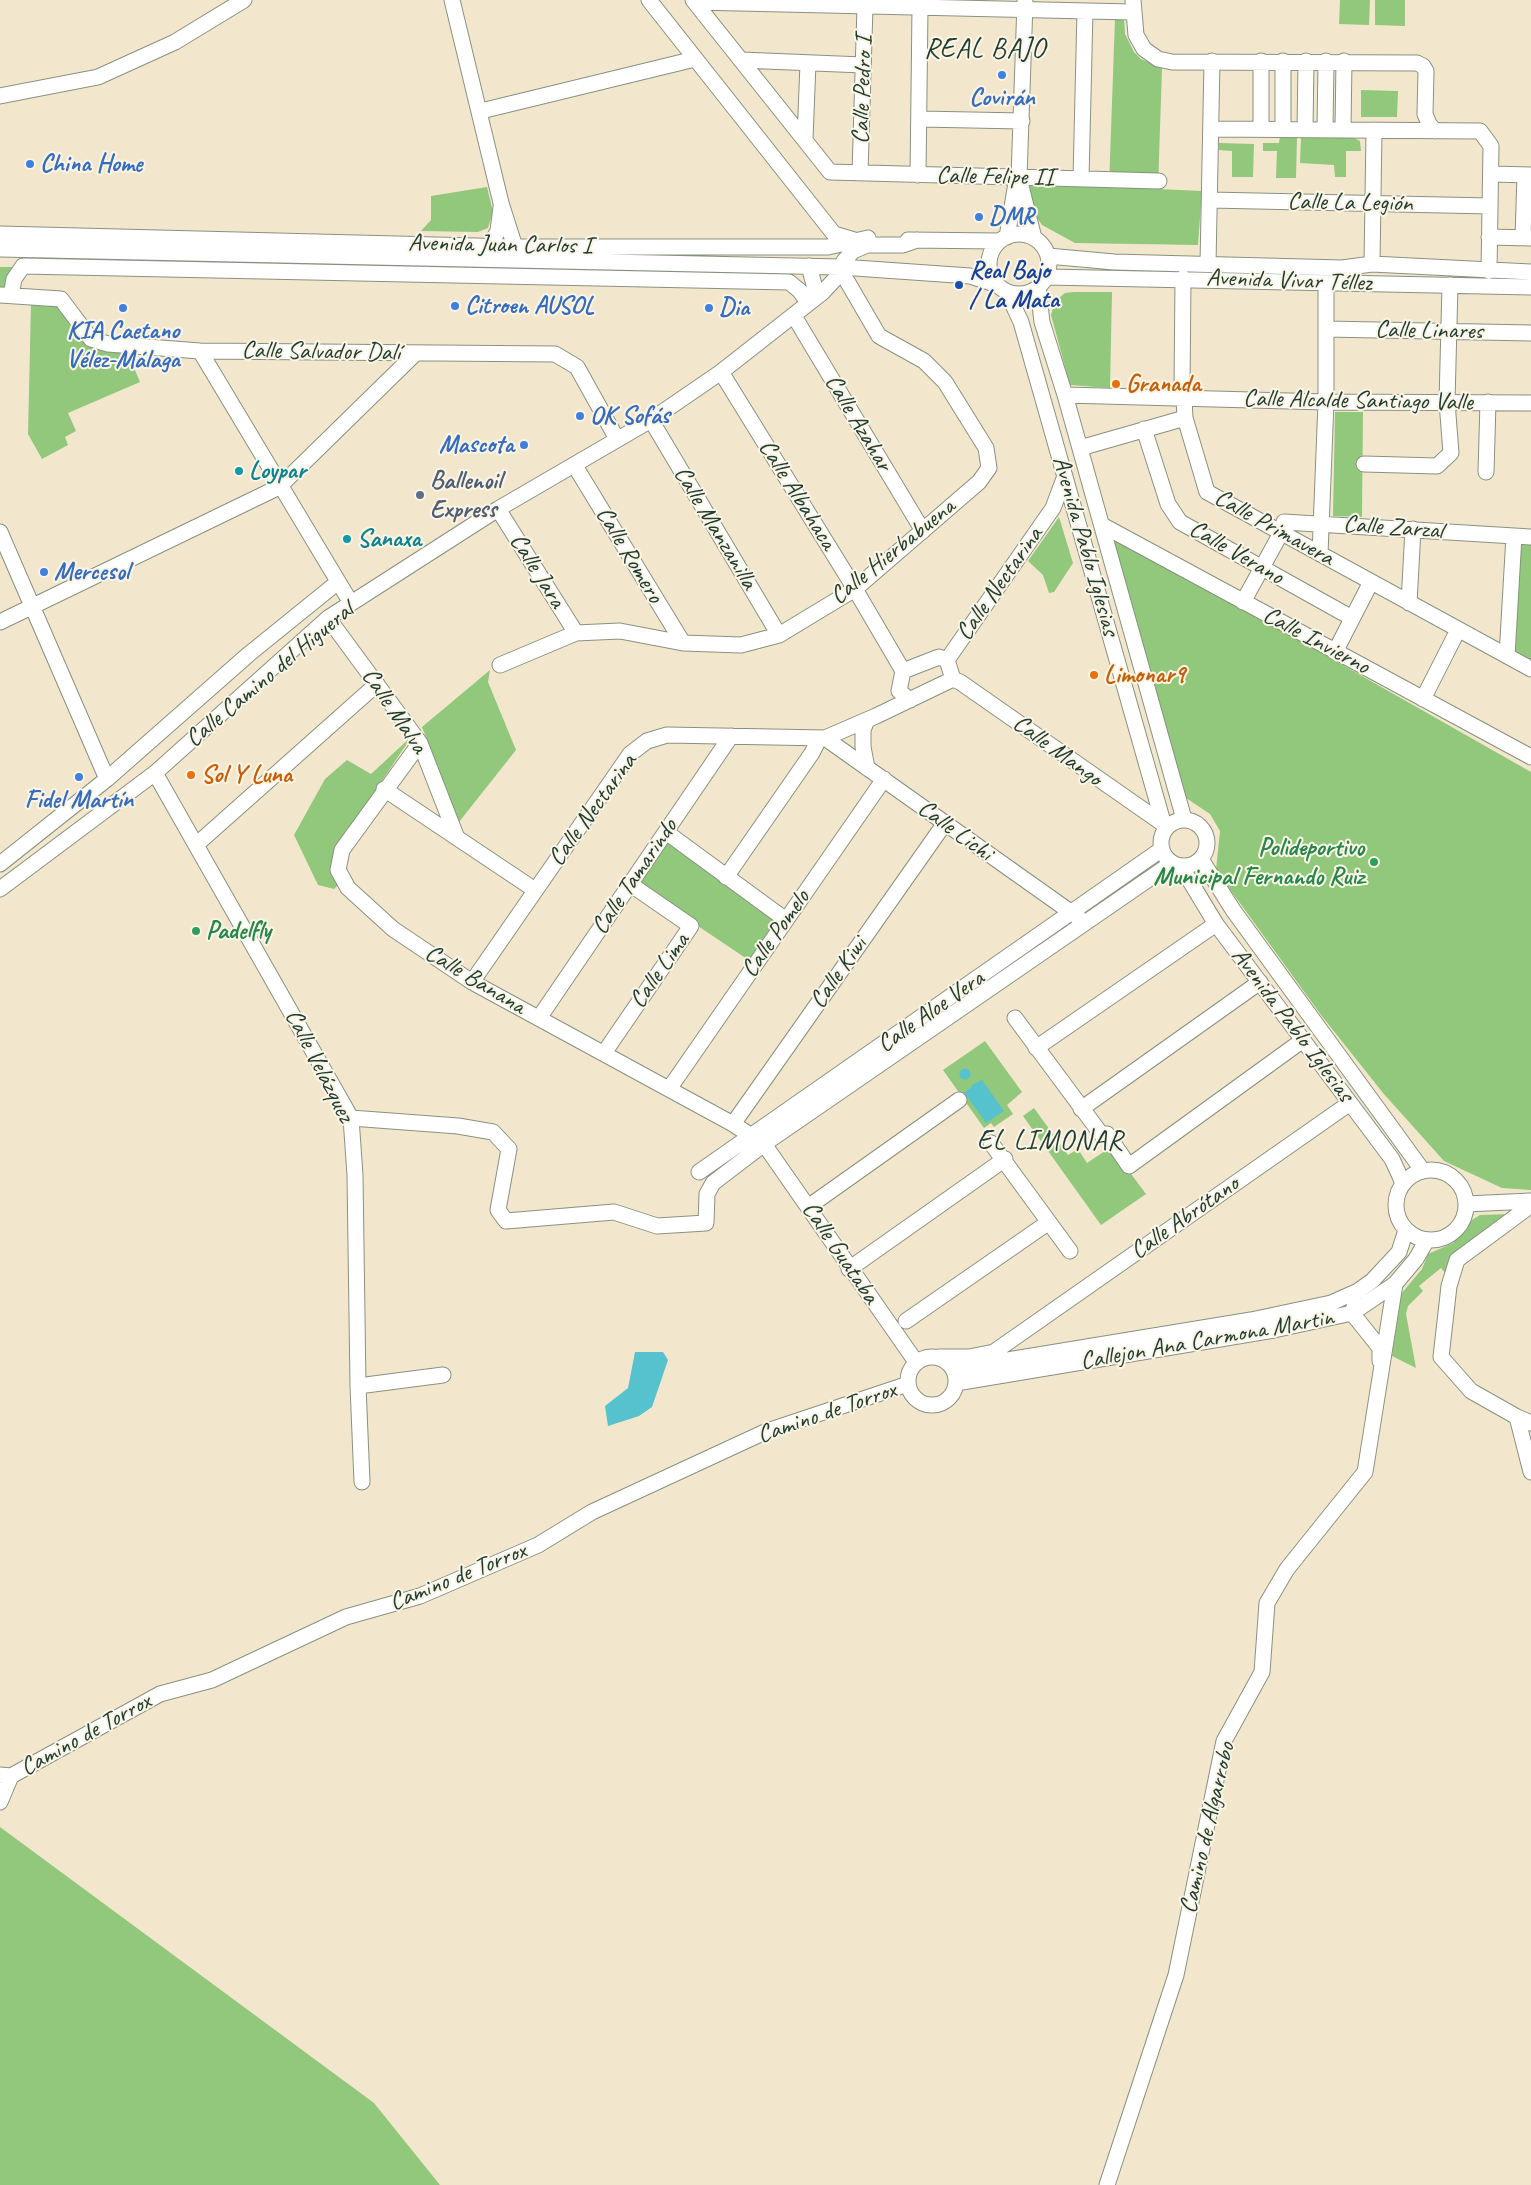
<!DOCTYPE html>
<html>
<head>
<meta charset="utf-8">
<style>
  body { margin:0 }
  canvas { display:block; background:#f2e7cc }
</style>
</head>
<body>
<canvas width="1531" height="2185"></canvas>
<script>
const g = document.querySelector('canvas').getContext('2d');
g.lineJoin = 'round';
function paint(path, color) {
  g.fillStyle = color;
  g.fill(path, 'evenodd');
}
function toPath(rows) {
  const path = new Path2D();
  for (const r of rows) {
    if (r.length === 3) {
      path.moveTo(r[0] + r[2], r[1]);
      path.arc(r[0], r[1], r[2], 0, 2 * Math.PI);
      continue;
    }
    path.moveTo(r[0], r[1]);
    for (let i = 2; i < r.length; i += 2) path.lineTo(r[i], r[i + 1]);
  }
  return path;
}
function strokePath(path, color, width, dash) {
  g.strokeStyle = color;
  g.lineWidth = width;
  g.lineCap = dash ? 'butt' : 'round';
  g.setLineDash(dash || []);
  g.stroke(path);
}
function label(font, color, halo, rows, align = 'center') {
  g.font = font + ' Caveat,sans-serif';
  g.lineWidth = 4;
  g.setLineDash([]);
  g.textBaseline = 'middle';
  g.strokeStyle = halo;
  g.fillStyle = color;
  for (const [text, x, y, turn = 0] of rows) {
    g.save();
    g.translate(x, y);
    g.rotate((+turn || 0) * Math.PI / 180);
    g.textAlign = isNaN(turn) ? turn : align;
    if (halo) g.strokeText(text, 0, 0);
    g.fillText(text, 0, 0);
    g.restore();
  }
}
paint(toPath([
  [1340,0,1370,0,1369,25,1339,24],
  [1375,0,1405,0,1405,26,1375,25],
  [1115,18,1124,19,1125,34,1134,52,1141,59,1162,68,1158,189,1202,191,1198,245,1075,243,1042,225,1031,209,1029,186,1109,187],
  [1361,90,1398,91,1397,117,1361,117],
  [1280,136,1297,137,1296,178,1276,178,1277,151,1263,151,1263,143,1279,143],
  [1301,137,1354,138,1360,141,1361,151,1346,151,1346,177,1335,177,1334,165,1300,163],
  [1219,143,1254,144,1253,177,1232,177,1232,151,1219,150],
  [487,187,493,212,488,228,478,232,421,231,431,220,431,196],
  [0,267,17,267,8,286,4,289,0,287],
  [1074,292,1112,292,1110,388,1070,385,1051,315,1055,301,1065,293],
  [57,303,82,339,101,350,128,354,140,382,68,413,76,431,65,437,68,445,42,459,28,434,31,304],
  [1335,412,1363,412,1362,517,1333,516],
  [1059,517,1073,563,1054,592,1049,593,1043,575,1028,561],
  [1112,534,1531,772,1531,1190,1502,1188,1444,1161,1383,1093,1321,1015,1216,870,1220,831,1210,814,1186,798],
  [1518,540,1531,541,1531,662,1512,652],
  [490,670,488,682,516,750,459,822,422,727],
  [412,736,334,852,332,873,339,884,334,889,318,885,294,835,325,779,347,760,371,774],
  [667,837,782,921,753,963,634,883],
  [985,1041,1022,1092,1007,1105,1013,1114,994,1127,991,1123,984,1128,943,1070],
  [1034,1108,1068,1155,1078,1149,1087,1163,1111,1147,1146,1194,1101,1225,1023,1116],
  [1510,1214,1445,1273,1441,1268,1419,1286,1423,1291,1408,1306,1406,1314,1416,1368,1392,1356,1401,1294,1422,1269,1428,1254,1453,1243,1472,1220,1480,1215],
  [0,1827,374,2103,440,2185,0,2185]
]), '#91c87b');
paint(toPath([
  [965,1074,5.5],
  [982,1080,1004,1111,986,1123,964,1092,971,1088,972,1085],
  [635,1352,663,1352,668,1360,652,1407,639,1416,608,1426,605,1406,628,1388]
]), '#55c2ce');
const minor = toPath([
  [452,0,501,203,515,247],
  [649,0,834,234,854,240],
  [693,0,830,172,1159,181],
  [1133,0,1136,35,1144,49,1158,59,1172,62,1417,63,1423,66,1426,71,1425,114,1429,124,1435,131],
  [695,2,1132,12],
  [1025,2,1019,178,1034,238],
  [741,60,863,65],
  [1261,61,1261,129],
  [0,96,98,77,175,42,244,0],
  [481,111,695,59],
  [920,119,1022,121],
  [1211,129,1480,131,1491,146,1489,271],
  [1283,129,1283,61],
  [1305,129,1306,61],
  [1343,129,1344,61],
  [1325,130,1326,61],
  [805,139,808,63],
  [860,173,865,6],
  [1491,174,1531,175],
  [918,175,920,8],
  [1081,179,1085,11],
  [1210,200,1490,206],
  [1019,264,30],
  [0,234,515,247,828,247,868,238],
  [1007,237,1016,183],
  [1489,237,1531,238],
  [1523,237,1525,175],
  [908,240,999,241],
  [490,245,498,231,501,207],
  [0,249,841,267,970,276,997,285],
  [1048,256,1114,262,1342,268,1372,264,1531,272],
  [1208,264,1212,61],
  [1372,264,1374,130],
  [809,266,817,296],
  [1047,277,1531,287],
  [1183,278,1182,389,1184,398,1185,418,1207,492,1531,669],
  [1038,288,1042,322,1065,395,1184,819],
  [1007,292,1021,322,1165,829],
  [0,295,61,299,91,339,108,344,200,351,555,354,577,367,617,439],
  [11,295,14,279,23,266,789,282,800,291,808,303],
  [794,316,923,531],
  [1326,329,1531,333],
  [200,351,351,603],
  [721,372,855,589,903,671],
  [1065,395,1326,402,1531,403],
  [651,420,779,635],
  [1144,429,1168,504,1180,522,1352,618],
  [1080,448,1185,418],
  [1364,464,1437,466,1451,453,1447,402,1450,285],
  [575,466,683,643],
  [1486,472,1488,402],
  [498,509,576,633],
  [1102,525,1531,757],
  [0,532,107,779],
  [1320,554,1326,402,1326,282],
  [1243,602,1281,533,1284,522,1531,537],
  [1409,603,1413,529],
  [328,618,420,743,457,838],
  [0,622,279,487,416,353],
  [1335,652,1371,582],
  [1507,656,1514,536],
  [947,660,1053,508,1065,476],
  [500,665,576,633,620,631,683,643,741,645,779,635,855,589,979,482,989,468,986,448,945,382,924,361,879,336,847,281],
  [953,679,960,682,1162,823],
  [1423,699,1458,630],
  [867,720,863,730,863,747,867,768],
  [825,738,1079,918],
  [420,743,342,850,338,870,348,888,393,929,472,982,733,1124,764,1144,916,1362],
  [155,773,351,1118,355,1175,358,1386,362,1482],
  [384,789,535,890],
  [1184,843,23],
  [666,832,786,920],
  [196,845,377,684],
  [1201,859,1233,910,1423,1171],
  [0,864,107,779,249,654,338,582],
  [1181,866,1216,924,1392,1159,1403,1183],
  [726,877,812,753,819,739],
  [0,889,155,773,328,618,498,509,651,420,721,372,823,292,836,278,844,261,853,251,867,245,903,245,917,240],
  [472,982,630,754,647,741,667,735,825,738,876,716,953,679,947,660,939,657,903,671,899,691,910,700],
  [539,1018,731,736],
  [1015,1018,1101,1134,1107,1134,1129,1166,1303,1040],
  [1036,1048,1216,924],
  [604,1053,691,926,630,884],
  [669,1089,884,779],
  [1081,1109,1260,982],
  [351,1118,458,1126,493,1132,509,1149,498,1210,506,1221,614,1212,657,1226,706,1223,707,1194,713,1183,764,1144,1172,863],
  [733,1124,945,823],
  [991,1143,1070,1251],
  [1431,1205,35],
  [699,1172,1162,849],
  [1466,1204,1531,1201],
  [808,1207,959,1100],
  [849,1269,1005,1159],
  [1355,1304,1352,1313,1380,1348,1380,1361],
  [906,1321,1049,1222],
  [932,1381,24],
  [939,1357,969,1357,994,1352,1350,1103],
  [953,1369,1251,1320,1331,1303,1358,1291,1372,1281,1399,1252,1406,1230],
  [956,1383,1274,1330,1352,1313,1395,1284,1416,1259,1427,1240],
  [358,1386,443,1375],
  [1517,1417,1471,1391,1441,1357,1449,1286,1457,1260,1526,1209,1526,1201],
  [1531,1423,1517,1417,1531,1472],
  [0,1775,11,1776,160,1694,212,1680,346,1617,420,1596,538,1545,592,1512,767,1431,908,1384],
  [0,1802,11,1776],
  [1107,2185,1176,1975,1224,1741,1262,1672,1267,1603,1287,1569,1365,1472,1395,1284]
]);
strokePath(minor, '#889280', 17);
strokePath(minor, '#fff', 15);
for (const [x, y, r, color] of [
  [1002,75,5,"#3f7fe0"],
  [30,164,5,"#3f7fe0"],
  [979,217,5,"#3f7fe0"],
  [959,285,5,"#1a4fb4"],
  [455,306,5,"#3f7fe0"],
  [123,308,5,"#3f7fe0"],
  [709,308,5,"#3f7fe0"],
  [1116,384,5,"#e8710a"],
  [580,416,5,"#3f7fe0"],
  [524,445,5,"#3f7fe0"],
  [239,471,5,"#0f9aa8"],
  [420,495,5,"#5c6f8a"],
  [347,539,5,"#0f9aa8"],
  [44,572,5,"#3f7fe0"],
  [1094,675,5,"#e8710a"],
  [191,775,5,"#e8710a"],
  [79,777,5,"#3f7fe0"],
  [1374,862,5,"#2e9e5b"],
  [196,931,5,"#2e9e5b"]
]) {
  const dot = new Path2D();
  dot.arc(x, y, r, 0, 2 * Math.PI);
  g.fillStyle = color;
  g.fill(dot);
  strokePath(dot, '#fcf5e5', 2);
}
label('25px', '#1f3d34', '#fcf5e5', [
  ["Calle Pedro I",863,90,-88],
  ["Calle Felipe II",995,177,1],
  ["Calle La Legión",1350,203,1],
  ["Avenida Juan Carlos I",500,245,1],
  ["Avenida Vivar Téllez",1289,281,2],
  ["Calle Linares",1429,331,1],
  ["Calle Salvador Dalí",321,352,1],
  ["Calle Alcalde Santiago Valle",1358,401,1],
  ["Calle Azahar",858,423,59],
  ["Calle Albahaca",797,495,58],
  ["Calle Manzanilla",715,528,59],
  ["Calle Primavera",1274,528,29],
  ["Calle Zarzal",1393,528,4],
  ["Avenida Pablo Iglesias",1085,546,74],
  ["Calle Hierbabuena",893,552,-39],
  ["Calle Verano",1236,553,30],
  ["Calle Romero",629,555,59],
  ["Calle Jara",537,571,58],
  ["Calle Nectarina",1000,584,-55],
  ["Calle Invierno",1316,641,28],
  ["Calle Camino del Higueral",270,675,-40],
  ["Calle Malva",394,711,56],
  ["Calle Mango",1057,751,36],
  ["Calle Nectarina",593,810,-54],
  ["Calle Lichi",955,831,36],
  ["Calle Tamarindo",635,877,-56],
  ["Calle Pomelo",776,934,-55],
  ["Calle Lima",660,971,-55],
  ["Calle Kiwi",839,973,-55],
  ["Calle Banana",475,980,31],
  ["Calle Aloe Vera",931,1012,-35],
  ["Avenida Pablo Iglesias",1292,1025,53],
  ["Calle Velázquez",319,1066,63],
  ["Calle Abrótano",1185,1218,-35],
  ["Calle Guataba",840,1253,56],
  ["Callejon Ana Carmona Martin",1207,1340,-10],
  ["Camino de Torrox",827,1413,-19],
  ["Camino de Torrox",458,1577,-22],
  ["Camino de Torrox",86,1735,-29],
  ["Camino de Algarrobo",1208,1828,-77]
]);
label('bold 25px', '#366cbe', '#fcf5e5', [
  ["Covirán",1002,98,"center"],
  ["China Home",40,164],
  ["DMR",989,217],
  ["Citroen AUSOL",465,306],
  ["Dia",719,308],
  ["KIA Caetano",123,331,"center"],
  ["Vélez-Málaga",123,360,"center"],
  ["OK Sofás",590,416],
  ["Mascota",514,445,"right"],
  ["Mercesol",54,572],
  ["Fidel Martín",79,800,"center"]
], 'left');
label('bold 25px', '#164399', '#fcf5e5', [
  ["Real Bajo",969,271],
  ["/ La Mata",969,300]
], 'left');
label('bold 25px', '#c56008', '#fcf5e5', [
  ["Granada",1126,384],
  ["Limonar9",1104,675],
  ["Sol Y Luna",201,775]
], 'left');
label('bold 25px', '#0d838f', '#fcf5e5', [
  ["Loypar",249,471],
  ["Sanaxa",357,539]
], 'left');
label('bold 25px', '#4e5e75', '#fcf5e5', [
  ["Ballenoil",430,481],
  ["Express",430,510]
], 'left');
label('bold 25px', '#27864d', '#fcf5e5', [
  ["Polideportivo",1364,848],
  ["Municipal Fernando Ruiz",1364,877],
  ["Padelfly",206,931,"left"]
], 'right');
g.letterSpacing = '1px';
label('28px', '#1f3d34', '#fcf5e5', [
  ["REAL BAJO",985,50],
  ["EL LIMONAR",1050,1142]
]);
g.letterSpacing = '0px';
</script>
</body>
</html>
